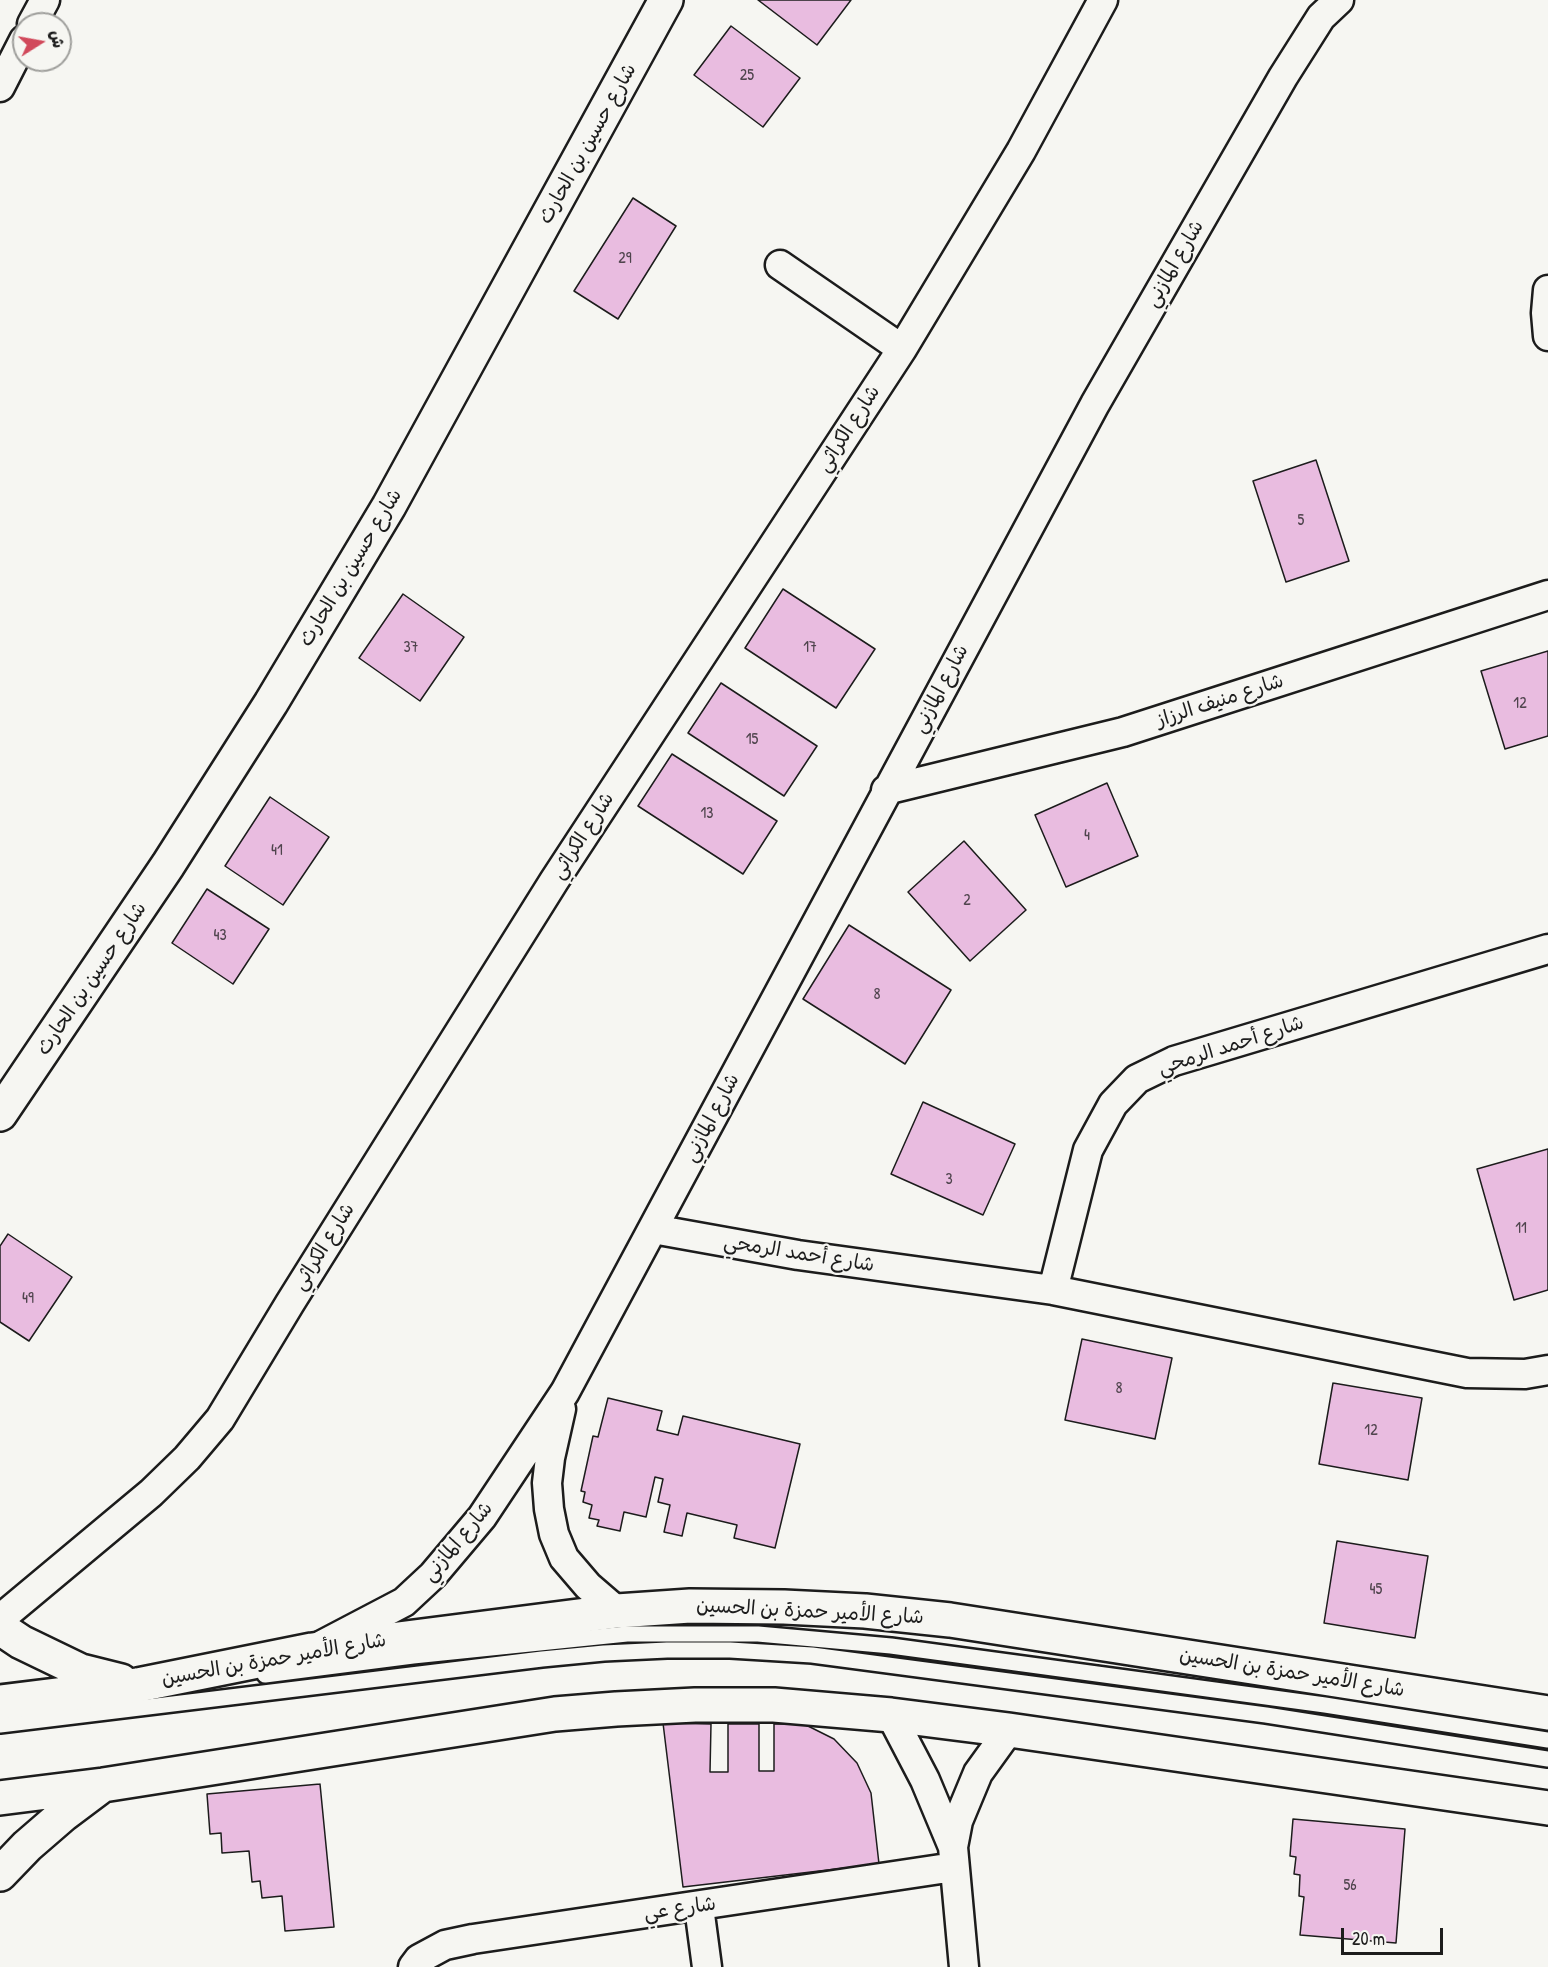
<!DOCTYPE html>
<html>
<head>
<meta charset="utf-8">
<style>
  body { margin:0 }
  #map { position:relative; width:1548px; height:1967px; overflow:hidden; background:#f6f6f2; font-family:"Patrick Hand","Playpen Sans Arabic",sans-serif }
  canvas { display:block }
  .north { position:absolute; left:12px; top:12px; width:60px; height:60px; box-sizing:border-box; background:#f6f6f2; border:2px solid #9f9f9c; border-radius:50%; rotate:79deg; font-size:16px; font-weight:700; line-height:24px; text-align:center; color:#1c1c1c }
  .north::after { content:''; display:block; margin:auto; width:21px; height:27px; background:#d1495b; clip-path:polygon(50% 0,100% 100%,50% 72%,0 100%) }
  .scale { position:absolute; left:1341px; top:1928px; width:102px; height:27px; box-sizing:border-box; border:3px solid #1c1c1c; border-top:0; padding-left:8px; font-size:18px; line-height:21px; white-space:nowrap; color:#1c1c1c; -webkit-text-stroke:4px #f6f6f2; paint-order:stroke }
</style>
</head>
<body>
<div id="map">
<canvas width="1548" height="1967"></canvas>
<div class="north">ش</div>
<div class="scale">20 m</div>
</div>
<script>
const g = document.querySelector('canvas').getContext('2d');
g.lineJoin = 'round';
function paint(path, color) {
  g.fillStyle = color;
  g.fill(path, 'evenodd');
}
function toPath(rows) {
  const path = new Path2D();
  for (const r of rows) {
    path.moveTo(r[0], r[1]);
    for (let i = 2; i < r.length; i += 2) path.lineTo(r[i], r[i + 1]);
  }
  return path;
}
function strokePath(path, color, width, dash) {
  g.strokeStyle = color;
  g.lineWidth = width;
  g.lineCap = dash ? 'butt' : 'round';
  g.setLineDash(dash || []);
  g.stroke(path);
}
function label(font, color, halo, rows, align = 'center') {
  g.font = font + ' "Patrick Hand","Playpen Sans Arabic",sans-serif';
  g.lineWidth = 4.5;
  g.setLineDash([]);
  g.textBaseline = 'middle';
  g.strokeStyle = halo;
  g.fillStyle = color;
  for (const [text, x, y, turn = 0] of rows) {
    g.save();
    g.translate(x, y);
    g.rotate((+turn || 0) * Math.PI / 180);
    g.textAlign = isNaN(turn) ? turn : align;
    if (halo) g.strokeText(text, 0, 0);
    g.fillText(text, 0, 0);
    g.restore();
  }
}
const building = toPath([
  [758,0,851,0,817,45,758,0],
  [731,26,800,78,763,127,694,75,731,26],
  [633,198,676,226,618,319,574,291,633,198],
  [1316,460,1349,561,1286,582,1253,481,1316,460],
  [783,589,875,649,836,708,745,648,783,589],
  [403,594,464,637,420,701,359,658,403,594],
  [1548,651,1548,736,1505,749,1481,671,1548,651],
  [721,683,817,746,784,796,688,733,721,683],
  [672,754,777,821,743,874,638,806,672,754],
  [1107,783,1138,856,1066,887,1035,815,1107,783],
  [270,797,329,837,283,905,225,866,270,797],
  [964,841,1026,910,970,961,908,892,964,841],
  [207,889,269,929,233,984,172,943,207,889],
  [849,925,951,990,905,1064,803,999,849,925],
  [923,1102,1015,1144,983,1215,891,1174,923,1102],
  [1548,1149,1548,1290,1514,1300,1477,1169,1548,1149],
  [8,1234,72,1277,29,1341,0,1322,0,1246,8,1234],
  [1082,1339,1172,1358,1155,1439,1065,1420,1082,1339],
  [1333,1383,1422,1398,1408,1480,1319,1464,1333,1383],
  [608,1398,662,1411,657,1430,678,1435,683,1416,800,1444,775,1548,734,1538,737,1525,687,1513,682,1536,664,1532,670,1505,658,1502,663,1479,655,1477,646,1517,624,1512,620,1531,597,1526,599,1520,589,1518,592,1505,583,1502,585,1492,581,1491,593,1436,598,1437,608,1398],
  [1337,1541,1428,1556,1415,1638,1324,1623,1337,1541],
  [663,1723,711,1724,710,1772,728,1772,728,1724,759,1724,759,1771,774,1771,774,1724,804,1724,834,1739,857,1763,871,1793,879,1864,683,1887,663,1723],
  [320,1784,334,1927,285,1931,282,1896,262,1898,260,1881,252,1882,249,1851,222,1853,221,1833,210,1834,207,1794,320,1784],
  [1293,1819,1405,1829,1396,1943,1300,1935,1304,1897,1299,1896,1300,1875,1294,1874,1296,1857,1290,1856,1293,1819]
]);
paint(building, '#e9bce0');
strokePath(building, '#1c1c1c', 1.5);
const lane = toPath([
  [265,1675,413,1656,627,1634,758,1634,891,1646,1325,1705,1548,1740],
  [0,1725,542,1659,604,1653,667,1650,730,1650,812,1655,1266,1715,1548,1759]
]);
const street = toPath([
  [32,24,45,0],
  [0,87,24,40],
  [780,265,902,349],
  [1548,290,1546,313,1548,336],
  [886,790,1123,732,1548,595],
  [653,1229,798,1255,1053,1290,1467,1373,1525,1374,1548,1370],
  [1053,1290,1088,1150,1113,1104,1137,1079,1174,1061,1548,949],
  [561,1409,550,1458,547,1483,549,1509,554,1534,564,1558,588,1586,617,1611],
  [0,1619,151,1493,187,1458,220,1419,290,1303,554,881,902,349,1021,151,1103,0],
  [322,1645,404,1602,433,1575,482,1517,565,1392,1095,404,1283,77,1321,17,1339,0],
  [891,1715,925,1780,953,1847],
  [699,1907,707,1967],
  [413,1967,419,1959,445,1945,473,1939,954,1867],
  [964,1967,953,1847,958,1821,978,1773,1009,1730]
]);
const secondary = toPath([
  [0,1114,168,865,271,703,389,506,666,0],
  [0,1628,21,1642,81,1671,121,1681],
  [0,1702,138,1685,312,1650,617,1611,690,1606,784,1607,865,1611,950,1620,1548,1713],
  [0,1798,103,1785,555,1714,616,1709,695,1705,774,1705,891,1715,1009,1730,1548,1808],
  [0,1874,27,1846,64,1814,100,1787]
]);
strokePath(lane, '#1c1c1c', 20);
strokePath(street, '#1c1c1c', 33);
strokePath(secondary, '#1c1c1c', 38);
strokePath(lane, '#f6f6f2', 15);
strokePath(street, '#f6f6f2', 28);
strokePath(secondary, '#f6f6f2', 33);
label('16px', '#4f444d', null, [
  ["25",747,76],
  ["29",625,259],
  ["5",1301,521],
  ["37",411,648],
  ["17",810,648],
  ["12",1520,704],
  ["15",752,740],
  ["13",707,814],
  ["4",1087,836],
  ["41",277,851],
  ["2",967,901],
  ["43",220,936],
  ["8",877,995],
  ["3",949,1180],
  ["11",1521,1229],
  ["49",28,1299],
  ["8",1119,1389],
  ["12",1371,1431],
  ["45",1376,1590],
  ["56",1350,1886]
]);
label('20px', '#1c1c1c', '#f6f6f2', [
  ["شارع حسين بن الحارث",588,144,-61],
  ["شارع المازني",1175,264,-60],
  ["شارع الكراثي",849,429,-57],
  ["شارع حسين بن الحارث",351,568,-59],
  ["شارع المازني",941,689,-62],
  ["شارع منيف الرزاز",1220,701,-18],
  ["شارع الكراثي",583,836,-57],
  ["شارع حسين بن الحارث",92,979,-56],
  ["شارع أحمد الرمحي",1231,1046,-18],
  ["شارع المازني",712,1118,-62],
  ["شارع الكراثي",324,1247,-58],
  ["شارع أحمد الرمحي",799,1254,9],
  ["شارع المازني",458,1542,-50],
  ["شارع الأمير حمزة بن الحسين",810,1612,3],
  ["شارع الأمير حمزة بن الحسين",274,1660,-10],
  ["شارع الأمير حمزة بن الحسين",1292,1673,9],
  ["شارع عي",680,1909,-8]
]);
</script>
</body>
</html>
